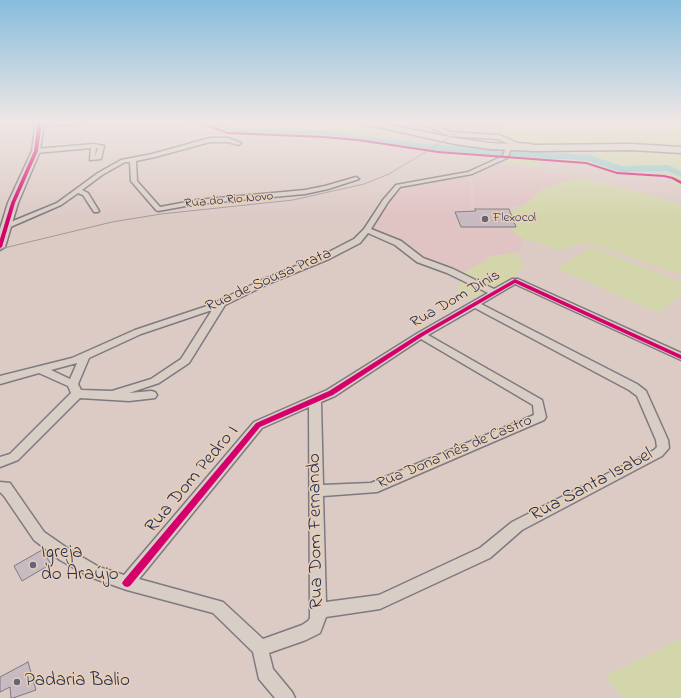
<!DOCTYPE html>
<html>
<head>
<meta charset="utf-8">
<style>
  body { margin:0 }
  canvas { display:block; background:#dccac5 }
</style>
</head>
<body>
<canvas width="681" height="698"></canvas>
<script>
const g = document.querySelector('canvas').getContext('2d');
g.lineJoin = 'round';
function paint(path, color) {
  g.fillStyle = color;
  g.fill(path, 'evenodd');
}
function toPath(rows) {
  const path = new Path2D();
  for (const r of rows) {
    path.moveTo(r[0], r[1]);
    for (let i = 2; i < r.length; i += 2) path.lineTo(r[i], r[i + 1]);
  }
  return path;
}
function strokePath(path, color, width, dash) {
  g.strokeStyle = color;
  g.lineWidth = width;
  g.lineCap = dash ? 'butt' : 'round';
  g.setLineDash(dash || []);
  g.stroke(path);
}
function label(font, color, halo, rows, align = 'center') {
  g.font = font + ' "Indie Flower",sans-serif';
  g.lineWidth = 3;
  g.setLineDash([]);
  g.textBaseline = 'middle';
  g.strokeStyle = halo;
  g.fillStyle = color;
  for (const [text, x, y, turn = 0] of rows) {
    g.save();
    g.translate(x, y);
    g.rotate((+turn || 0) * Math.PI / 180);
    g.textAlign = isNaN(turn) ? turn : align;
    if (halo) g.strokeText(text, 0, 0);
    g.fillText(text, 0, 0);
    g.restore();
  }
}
paint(toPath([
  [241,121,356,121,374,125,277,126],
  [422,121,466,121,463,130,469,123,468,121,535,121,514,124,495,132,497,136,456,134,460,131,456,131,452,134],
  [493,165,514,166,579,176,540,193,528,205,474,209,473,176],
  [471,176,471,210,511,208,508,215,514,233,523,239,518,252,516,253,522,266,493,287,422,259,379,233,373,226,384,209,398,193,410,187]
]), '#e0c3c3');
paint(toPath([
  [174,121,249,121,288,126,357,124,374,125,415,135,382,137,380,141,370,141,350,136,268,135,205,130,184,127],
  [535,121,681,121,681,148,518,144,505,137,497,136,495,132,514,124],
  [453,136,495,138,505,142,493,143,452,137],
  [474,147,501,149,514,153,535,151,546,153,573,155,590,155,587,148,619,148,681,153,681,189,670,183,674,178,666,173,635,172,608,170,588,162,554,160,541,163,540,169,481,157,488,155,466,153,463,150],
  [578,177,655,196,681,206,681,275,599,246,587,243,579,243,564,250,554,249,544,244,523,239,511,230,508,214,511,211,526,204,540,190],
  [592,247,681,282,681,295,658,313,556,268],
  [516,253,525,266,517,274,500,287,467,298,457,295,463,273,485,261,490,256],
  [681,639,681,698,623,698,605,676]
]), '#d3d6ab');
paint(toPath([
  [203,121,213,121,233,128,326,131,425,144,589,155,622,166,668,165,681,171,681,177,667,171,621,172,588,161,569,159,549,159,425,150,326,135,232,132,203,121]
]), '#97cbcd');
const building = toPath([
  [475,209,509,209,516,227,461,227,455,212,476,211,475,209],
  [42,550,51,564,22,581,14,566,42,550],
  [28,662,36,690,13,698,11,698,10,687,0,692,0,677,28,662]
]);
paint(building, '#c9bac2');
strokePath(building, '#7e7a80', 1);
const minor = toPath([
  [68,121,87,121,84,123,47,126,44,124,68,121],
  [210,138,228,138,241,143,238,145,228,142,210,142,155,157,136,161,137,181,160,207,197,200,305,190,325,186,356,177,359,179,328,189,305,194,197,204,158,211,156,210,131,181,130,162,125,162,102,175,82,190,88,193,99,211,98,212,94,212,83,195,78,193,61,205,8,228,2,228,1,226,57,203,98,173,121,160,152,154,210,138],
  [94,144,104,146,101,159,90,160,91,148,36,153,33,151,36,149,94,144],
  [96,148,98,148,95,157,96,148],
  [509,145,512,147,507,158,472,174,400,187,388,202,371,229,401,241,423,258,453,269,494,289,512,279,518,279,681,353,681,360,515,284,481,304,637,384,646,391,668,440,669,448,662,456,522,530,490,558,380,609,326,617,320,633,306,640,269,653,273,669,292,692,295,698,275,698,259,679,253,652,213,613,127,590,90,577,60,560,34,540,4,496,0,492,0,482,10,483,44,532,70,550,99,567,124,575,254,422,327,390,418,333,488,293,447,273,417,262,395,245,368,233,360,243,329,259,270,283,225,305,189,363,159,383,129,393,151,391,155,392,157,395,155,398,129,401,80,398,18,460,0,467,0,457,10,454,71,393,68,386,39,373,0,384,0,376,72,358,135,330,210,305,264,279,323,255,354,239,364,229,383,200,396,185,468,172,503,156,506,147,509,145],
  [475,308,629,390,637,396,656,440,657,447,654,450,512,522,480,548,379,595,326,602,323,496,377,492,544,420,546,417,542,400,428,335,475,308],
  [212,310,181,359,151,379,112,391,81,390,78,384,89,358,141,334,212,310],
  [421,339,533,405,534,415,371,483,323,485,321,402,335,396,421,339],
  [77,363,70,379,51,370,77,363],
  [309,407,310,618,308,621,302,625,263,639,223,602,139,579,262,428,309,407]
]);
const tertiary = toPath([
  [417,121,425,121,450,132,498,135,507,138,517,143,531,144,535,146,531,148,515,147,498,139,449,136,417,121]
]);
const secondary = toPath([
  [36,121,44,121,40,151,18,203,5,247,0,250,0,229,8,203,32,151,36,121]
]);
const primary = toPath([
  [356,121,370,121,455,138,490,143,534,145,632,144,681,147,681,153,632,150,534,151,490,149,455,144,360,123,356,121]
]);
strokePath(minor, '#7e7a80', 3);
strokePath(tertiary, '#7e7a80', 3);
strokePath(secondary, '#7e7a80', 3);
strokePath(primary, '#7e7a80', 3);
paint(minor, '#d9cec5');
paint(tertiary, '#d9cec5');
paint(secondary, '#d9cec5');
paint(primary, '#dcd1c4');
strokePath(toPath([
  [0,249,112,222,161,214,293,200,364,184,389,174,452,136,462,129,465,121]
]), '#a09a9a', 1);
paint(toPath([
  [38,121,42,121,38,151,15,203,2,247,0,248,0,239,11,203,34,151,38,121],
  [193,121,197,121,228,132,324,136,358,139,438,151,586,162,617,172,664,175,673,177,681,181,681,184,672,179,664,177,617,174,586,164,438,153,358,141,324,138,228,134,193,121],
  [515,279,681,355,681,359,515,283,423,336,333,395,260,427,130,586,127,587,124,586,122,583,124,580,256,423,329,391,419,334,515,279]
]), '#d6006c');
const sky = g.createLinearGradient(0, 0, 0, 218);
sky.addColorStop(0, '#87bddd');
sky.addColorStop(0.56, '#efe7e5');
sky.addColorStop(1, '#efe7e500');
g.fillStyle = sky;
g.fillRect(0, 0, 681, 218);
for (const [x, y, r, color] of [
  [485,219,4,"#5f6582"],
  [33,565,4,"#5f6582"],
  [17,682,4,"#5f6582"]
]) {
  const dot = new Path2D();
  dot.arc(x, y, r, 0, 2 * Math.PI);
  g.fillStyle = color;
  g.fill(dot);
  strokePath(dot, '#ebcfb2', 1.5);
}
label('13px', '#1b2f5e', '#ebcfb2', [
  ["Rua do Rio Novo",229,201,-5]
]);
label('13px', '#1b2f5e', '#ebcfb2', [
  ["Flexocol",493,219]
], 'left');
label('16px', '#1b2f5e', '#ebcfb2', [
  ["Rua de Sousa Prata",269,281,-24],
  ["Rua Dom Dinis",456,300,-30],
  ["Rua Dona Inês de Castro",455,453,-23]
]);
label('19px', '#1b2f5e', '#ebcfb2', [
  ["Rua Dom Pedro I",193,480,-50],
  ["Rua Santa Isabel",592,486,-28],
  ["Rua Dom Fernando",317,531,-91]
]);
label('19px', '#1b2f5e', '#ebcfb2', [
  ["Igreja",41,554],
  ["do Araújo",41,576],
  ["Padaria Balio",25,682]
], 'left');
</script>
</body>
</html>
